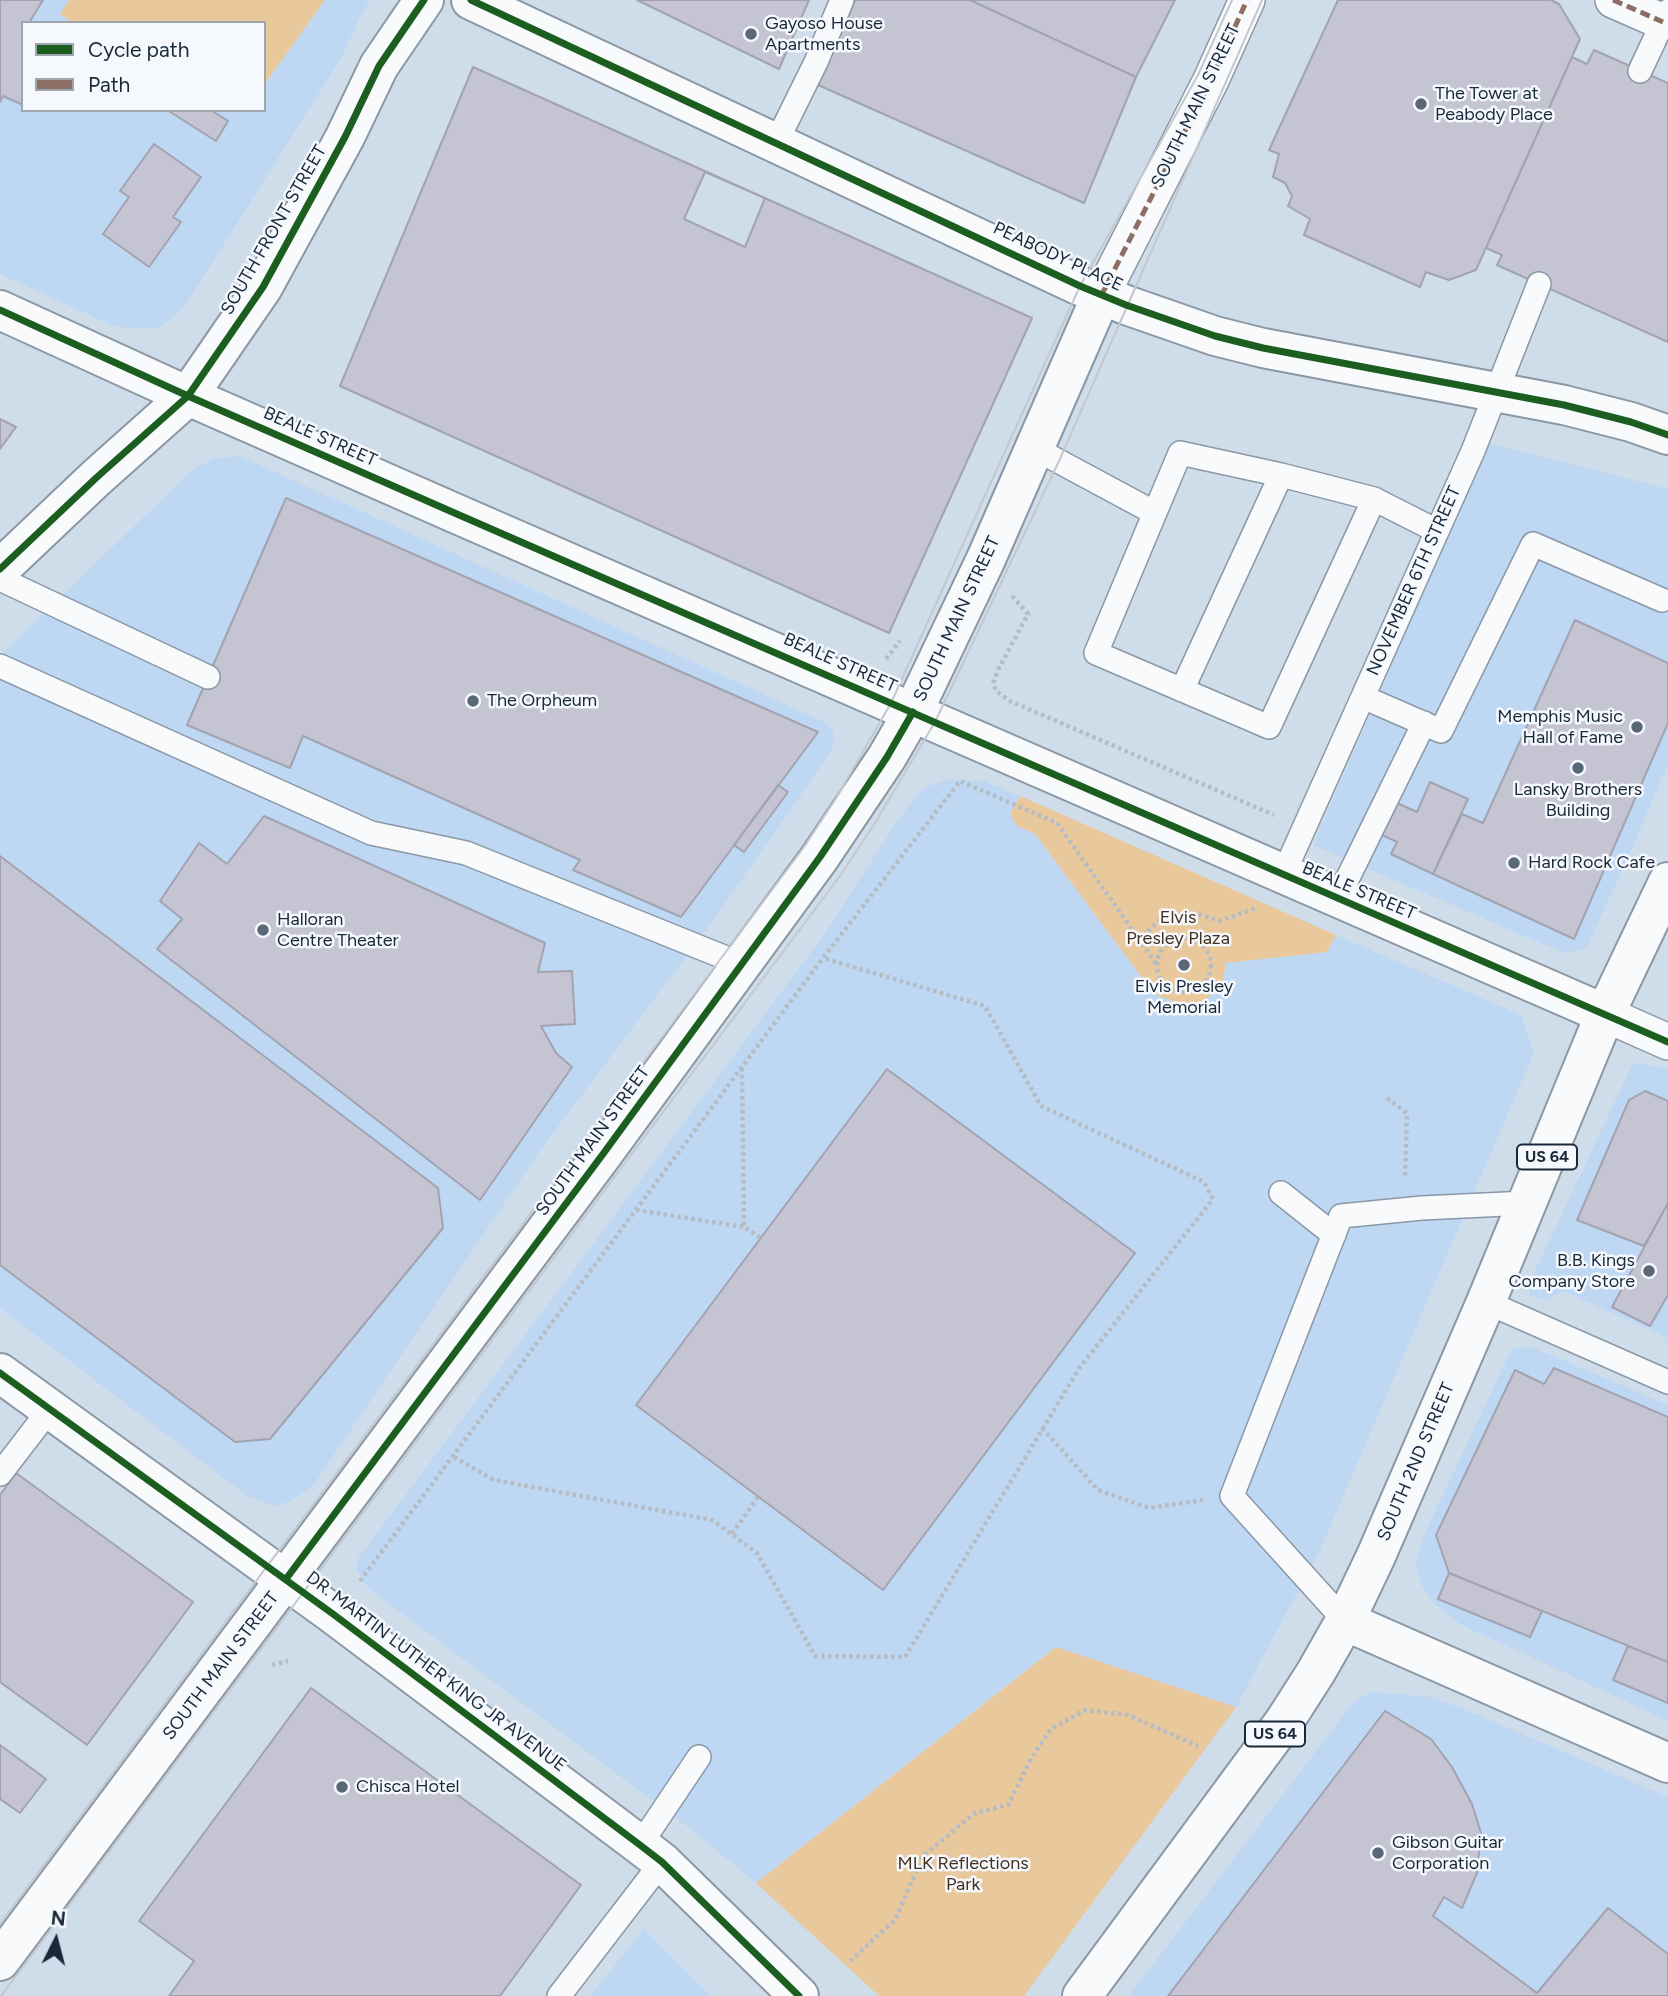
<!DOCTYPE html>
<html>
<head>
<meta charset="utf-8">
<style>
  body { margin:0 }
  #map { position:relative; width:1668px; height:1996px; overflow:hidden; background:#cfdcea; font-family:Figtree,sans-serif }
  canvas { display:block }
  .legend { position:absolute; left:21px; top:21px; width:245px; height:91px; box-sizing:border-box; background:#f5f9fe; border:2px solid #9da5af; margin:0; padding:9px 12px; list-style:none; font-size:21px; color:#192839 }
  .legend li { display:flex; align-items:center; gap:14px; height:35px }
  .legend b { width:35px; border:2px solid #9da5af }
  .north { position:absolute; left:21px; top:1905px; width:70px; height:70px; -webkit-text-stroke:5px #f5f9fe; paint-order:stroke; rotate:6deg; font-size:19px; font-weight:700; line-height:28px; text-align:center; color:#192839 }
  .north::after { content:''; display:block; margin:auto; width:24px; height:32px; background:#192839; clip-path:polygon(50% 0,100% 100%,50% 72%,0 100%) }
</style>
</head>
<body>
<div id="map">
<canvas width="1668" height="1996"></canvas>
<ul class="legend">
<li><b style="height:9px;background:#1b5e20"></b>Cycle path</li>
<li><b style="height:9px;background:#8d6e63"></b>Path</li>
</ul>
<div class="north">N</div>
</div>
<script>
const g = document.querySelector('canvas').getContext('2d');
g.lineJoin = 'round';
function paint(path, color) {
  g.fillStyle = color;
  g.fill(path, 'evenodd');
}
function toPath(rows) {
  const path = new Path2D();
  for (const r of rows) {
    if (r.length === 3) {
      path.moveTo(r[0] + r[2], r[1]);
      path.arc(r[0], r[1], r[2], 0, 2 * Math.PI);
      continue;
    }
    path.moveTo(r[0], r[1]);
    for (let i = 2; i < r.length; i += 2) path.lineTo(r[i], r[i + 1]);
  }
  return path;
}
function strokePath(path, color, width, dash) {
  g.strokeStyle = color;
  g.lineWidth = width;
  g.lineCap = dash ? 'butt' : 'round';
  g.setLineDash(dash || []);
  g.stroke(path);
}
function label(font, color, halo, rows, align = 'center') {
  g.font = font + ' Figtree,sans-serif';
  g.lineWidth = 5;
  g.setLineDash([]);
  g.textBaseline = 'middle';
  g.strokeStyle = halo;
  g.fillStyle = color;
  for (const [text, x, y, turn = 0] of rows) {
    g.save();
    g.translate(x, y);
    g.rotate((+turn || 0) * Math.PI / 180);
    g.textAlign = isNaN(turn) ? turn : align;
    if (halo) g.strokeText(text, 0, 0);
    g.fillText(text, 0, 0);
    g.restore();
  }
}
paint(toPath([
  [0,0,370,0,359,19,343,55,185,306,167,322,157,328,116,327,0,274],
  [23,23,264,23,264,110,23,110],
  [1488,443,1668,489,1668,763,1633,846,1587,947,1574,952,1564,953,1313,845],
  [240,456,824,722,833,731,834,745,826,759,707,929,544,1145,312,1487,290,1501,275,1506,247,1496,0,1308,0,656,192,470,213,459],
  [947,779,984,781,1020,796,1010,814,1035,834,1154,994,1180,1004,1225,963,1327,952,1336,935,1521,1015,1534,1053,1319,1552,1236,1707,1055,1647,756,1883,692,1830,368,1588,357,1570,357,1560,824,935,897,821,923,789],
  [1640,1063,1668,1069,1668,1338,1563,1291,1547,1300,1529,1295,1533,1275,1632,1065],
  [1532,1347,1668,1405,1668,1721,1460,1624,1432,1601,1421,1584,1416,1563,1424,1535,1508,1357,1514,1348],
  [1371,1692,1431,1697,1476,1714,1668,1797,1668,1996,1129,1996,1353,1703],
  [644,1929,711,1996,590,1996]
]), '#bed8f4');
paint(toPath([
  [69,0,325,0,264,85,264,23,73,23,60,14],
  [1020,796,1336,935,1327,952,1226,963,1223,981,1213,994,1201,1002,1180,1004,1154,994,1035,834,1017,826,1010,814],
  [1056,1647,1236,1707,1024,1996,879,1996,756,1883]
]), '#e9c99c');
const building = toPath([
  [0,0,43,0,29,23,23,23,23,105,3,96,0,102,0,0],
  [637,0,809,0,779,69,637,0],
  [855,0,970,0,1136,77,1084,203,818,85,855,0],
  [970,0,1175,0,1136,77,970,0],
  [1338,0,1551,0,1559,4,1580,39,1476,270,1449,280,1426,272,1420,287,1304,235,1310,219,1288,206,1292,196,1285,183,1273,177,1279,154,1269,150,1338,0],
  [1594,50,1668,83,1668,342,1497,265,1502,255,1486,248,1572,57,1587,64,1594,50],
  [473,67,1032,318,889,633,340,386,473,67],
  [167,110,211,110,228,121,216,141,167,110],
  [154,144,201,177,173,217,181,222,149,267,103,234,129,197,120,191,154,144],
  [705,172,765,198,745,247,684,219,705,172],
  [0,419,16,427,0,449,0,419],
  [286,498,818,732,681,917,573,870,580,860,303,736,290,768,187,725,286,498],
  [1575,620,1668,663,1668,723,1574,939,1433,874,1462,814,1483,823,1575,620],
  [1430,782,1468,799,1433,874,1391,854,1397,842,1382,835,1397,803,1417,812,1430,782],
  [778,785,788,792,744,852,734,845,778,785],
  [264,816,545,943,538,972,572,971,575,1024,541,1026,556,1053,572,1067,480,1200,157,949,182,919,160,901,199,843,227,864,264,816],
  [0,856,438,1188,443,1228,270,1439,235,1442,0,1265,0,856],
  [887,1069,1135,1253,883,1590,636,1405,887,1069],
  [1645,1091,1668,1101,1668,1203,1644,1246,1577,1220,1629,1100,1645,1091],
  [1668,1203,1668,1295,1650,1326,1612,1307,1668,1203],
  [1554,1368,1668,1417,1668,1662,1449,1573,1436,1535,1515,1370,1544,1384,1554,1368],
  [16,1473,193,1602,87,1745,0,1682,0,1495,16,1473],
  [1449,1573,1542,1611,1530,1637,1438,1599,1449,1573],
  [1628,1646,1668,1662,1668,1703,1613,1680,1628,1646],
  [311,1688,581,1885,500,1996,169,1996,194,1961,139,1921,311,1688],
  [1385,1711,1431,1739,1452,1767,1472,1804,1481,1833,1477,1873,1462,1908,1444,1897,1433,1916,1537,1993,1608,1908,1668,1954,1668,1996,1168,1996,1385,1711],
  [0,1745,46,1779,20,1813,0,1799,0,1745]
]);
paint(building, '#c4c4d3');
strokePath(building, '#a2a3b1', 2);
const service = toPath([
  [1640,71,1668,11],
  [776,143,816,62,842,0],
  [1034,448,1153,512],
  [1374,499,1269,727,1096,653,1180,453,1281,475,1374,499,1437,531],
  [0,579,208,677],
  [0,666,371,833,466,853,741,964],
  [1182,690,1281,475],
  [1363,697,1441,731,1533,544,1662,600],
  [1283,875,1473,451,1539,284],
  [1338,898,1424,723],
  [1281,1193,1334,1235],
  [1486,1302,1668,1382],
  [0,1474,50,1409],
  [1345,1621,1232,1496,1341,1216,1422,1208,1527,1203],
  [640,1845,699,1757],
  [559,1996,662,1862]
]);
const pedestrian = toPath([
  [1613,0,1663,22],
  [1101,296,1211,80,1247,0],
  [1605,1014,1668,1042]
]);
const minor = toPath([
  [1345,1621,1668,1763]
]);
const tertiary = toPath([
  [471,0,1080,286,1126,305,1215,336,1263,348,1564,405,1631,422,1668,435],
  [0,310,188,396,466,518,1605,1014],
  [0,1373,333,1614,640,1845,662,1862,799,1996]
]);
const secondary = toPath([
  [0,569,96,478,188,396,263,287,345,137,379,66,424,0],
  [0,1961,603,1154,820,857,887,757,913,712,986,559,1101,296]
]);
const primary = toPath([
  [1082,1996,1284,1722,1316,1672,1345,1621,1376,1556,1486,1302,1605,1014,1668,882]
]);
strokePath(service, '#8a97a5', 26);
strokePath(pedestrian, '#8a97a5', 38);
strokePath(minor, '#8a97a5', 42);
strokePath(tertiary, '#8a97a5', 42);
strokePath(secondary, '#8a97a5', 42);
strokePath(primary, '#8a97a5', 42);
strokePath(toPath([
  [1012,596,1028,614,999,668,993,683,996,691,1010,701,1274,815],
  [886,659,900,641],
  [1184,965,27],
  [1142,944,1149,930,1161,919,1181,914,1198,914,1220,921,1256,908],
  [742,1068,744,1227,761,1238],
  [1387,1098,1407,1113,1405,1178],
  [636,1210,744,1227],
  [1042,1428,1098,1490,1149,1508,1203,1500],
  [454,1457,494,1480,712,1520,757,1553,815,1656,905,1657,1080,1367,1213,1199,1204,1182,1041,1106,985,1006,823,958],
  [732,1534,758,1497],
  [360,1581,823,958,960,781,1057,823,1157,965],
  [272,1665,288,1661],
  [850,1961,895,1920,923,1856,975,1813,1008,1805,1032,1757,1051,1729,1085,1710,1128,1715,1198,1746]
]), '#b6bcc3', 4.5, [3.5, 3.5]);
strokePath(service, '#f8fafc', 23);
strokePath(pedestrian, '#f8fafc', 35);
strokePath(minor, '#f8fafc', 38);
strokePath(tertiary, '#f8fafc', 38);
strokePath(secondary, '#f8fafc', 38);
strokePath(primary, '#f8fafc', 38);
strokePath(toPath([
  [0,1924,722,957,804,847,835,800,891,703,1080,286,1198,75,1232,0],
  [1,1996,842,873,875,823,935,722,1059,461,1262,0]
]), '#c4c8cd', 2);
strokePath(toPath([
  [1613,0,1663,22],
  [1101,296,1211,80,1247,0]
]), '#8d6e63', 5, [10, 5]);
strokePath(toPath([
  [471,0,1080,286,1126,305,1215,336,1263,348,1564,405,1631,422,1668,435],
  [0,310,188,396,466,518,1668,1042],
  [0,569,96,478,188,396,263,287,345,137,379,66,424,0],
  [0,1373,333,1614,640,1845,662,1862,799,1996],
  [286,1579,603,1154,820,857,887,757,913,712]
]), '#1b5e20', 7);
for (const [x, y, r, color] of [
  [751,34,7,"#596777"],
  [1421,104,7,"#596777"],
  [473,701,7,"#596777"],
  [1637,727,7,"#596777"],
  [1578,768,7,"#596777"],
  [1514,863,7,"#596777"],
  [263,930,7,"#596777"],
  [1184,965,7,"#596777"],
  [1649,1271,7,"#596777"],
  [342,1787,7,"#596777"],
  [1378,1853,7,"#596777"]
]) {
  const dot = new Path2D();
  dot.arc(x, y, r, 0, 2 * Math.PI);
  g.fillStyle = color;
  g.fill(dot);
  strokePath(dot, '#f5f9fe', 2.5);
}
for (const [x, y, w] of [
  [1547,1157,60],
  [1275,1734,60]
]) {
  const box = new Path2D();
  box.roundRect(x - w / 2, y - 12.5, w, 25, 5);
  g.fillStyle = '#f5f9fe';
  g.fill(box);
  strokePath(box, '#192839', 2);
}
label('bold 16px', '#192839', null, [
  ["US 64",1547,1157],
  ["US 64",1275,1734]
]);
label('18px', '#192839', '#f5f9fe', [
  ["Gayoso House",765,24],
  ["Apartments",765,45],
  ["The Tower at",1435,94],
  ["Peabody Place",1435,115],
  ["The Orpheum",487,701],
  ["Memphis Music",1623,717,"right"],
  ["Hall of Fame",1623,738,"right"],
  ["Lansky Brothers",1578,790,"center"],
  ["Building",1578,811,"center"],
  ["Hard Rock Cafe",1528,863],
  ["Halloran",277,920],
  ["Centre Theater",277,941],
  ["Elvis Presley",1184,987,"center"],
  ["Memorial",1184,1008,"center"],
  ["B.B. Kings",1635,1261,"right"],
  ["Company Store",1635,1282,"right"],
  ["Chisca Hotel",356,1787],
  ["Gibson Guitar",1392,1843],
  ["Corporation",1392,1864]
], 'left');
label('18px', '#192839', '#f5f9fe', [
  ["SOUTH MAIN STREET",1196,106,-64],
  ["SOUTH FRONT STREET",274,230,-60],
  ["PEABODY PLACE",1058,257,25],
  ["BEALE STREET",320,437,24],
  ["NOVEMBER 6TH STREET",1414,581,-66],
  ["SOUTH MAIN STREET",957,619,-65],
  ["BEALE STREET",840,663,24],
  ["BEALE STREET",1359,891,23],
  ["SOUTH MAIN STREET",593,1141,-54],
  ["SOUTH 2ND STREET",1416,1462,-67],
  ["SOUTH MAIN STREET",221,1666,-53],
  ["DR. MARTIN LUTHER KING JR AVENUE",436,1672,37]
]);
label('18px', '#42311d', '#f5f9fe', [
  ["Elvis",1178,918],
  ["Presley Plaza",1178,939],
  ["MLK Reflections",963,1864],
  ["Park",963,1885]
]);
</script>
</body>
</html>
